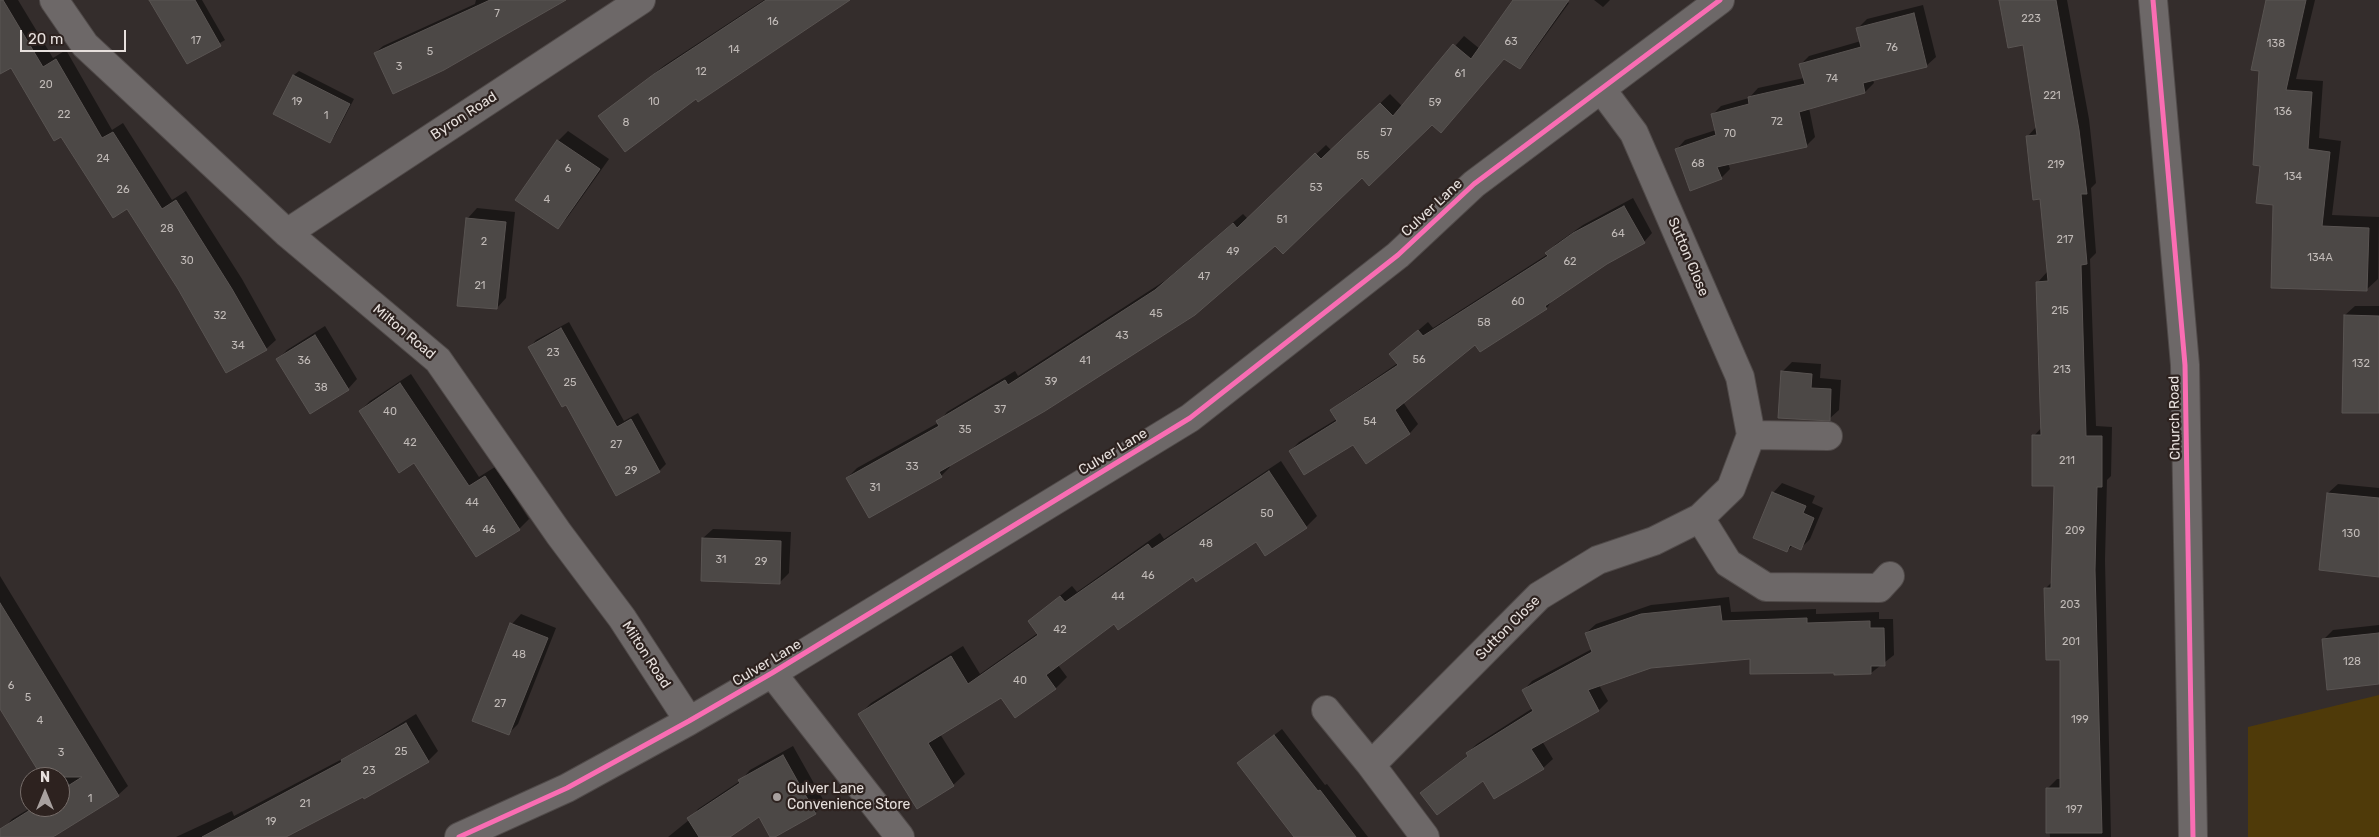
<!DOCTYPE html>
<html>
<head>
<meta charset="utf-8">
<style>
  body { margin:0 }
  #map { position:relative; width:2379px; height:837px; overflow:hidden; background:#342d2c; font-family:Rubik,sans-serif }
  canvas { display:block }
  .north { position:absolute; left:20px; top:767px; width:50px; height:50px; box-sizing:border-box; background:#2d221f; border:1px solid #776e6b; border-radius:50%; rotate:0deg; font-size:14px; font-weight:700; line-height:20px; text-align:center; color:#e7e0dd }
  .north::after { content:''; display:block; margin:auto; width:18px; height:22px; background:#a8a19f; clip-path:polygon(50% 0,100% 100%,50% 72%,0 100%) }
  .scale { position:absolute; left:20px; top:30px; width:106px; height:22px; box-sizing:border-box; border:2px solid #e7e0dd; border-top:0; padding-left:6px; font-size:15px; line-height:18px; white-space:nowrap; color:#e7e0dd; -webkit-text-stroke:4px #2d221f; paint-order:stroke }
</style>
</head>
<body>
<div id="map">
<canvas width="2379" height="837"></canvas>
<div class="north">N</div>
<div class="scale">20 m</div>
</div>
<script>
const g = document.querySelector('canvas').getContext('2d');
g.lineJoin = 'round';
function paint(path, color) {
  g.fillStyle = color;
  g.fill(path, 'evenodd');
}
function toPath(rows) {
  const path = new Path2D();
  for (const r of rows) {
    path.moveTo(r[0], r[1]);
    for (let i = 2; i < r.length; i += 2) path.lineTo(r[i], r[i + 1]);
  }
  return path;
}
function strokePath(path, color, width, dash) {
  g.strokeStyle = color;
  g.lineWidth = width;
  g.lineCap = dash ? 'butt' : 'round';
  g.setLineDash(dash || []);
  g.stroke(path);
}
function label(font, color, halo, rows, align = 'center') {
  g.font = font + ' Rubik,sans-serif';
  g.lineWidth = 4.5;
  g.setLineDash([]);
  g.textBaseline = 'middle';
  g.strokeStyle = halo;
  g.fillStyle = color;
  for (const [text, x, y, turn = 0] of rows) {
    g.save();
    g.translate(x, y);
    g.rotate((+turn || 0) * Math.PI / 180);
    g.textAlign = isNaN(turn) ? turn : align;
    if (halo) g.strokeText(text, 0, 0);
    g.fillText(text, 0, 0);
    g.restore();
  }
}
paint(toPath([
  [2379,695,2379,837,2248,837,2248,727]
]), '#4f3a09');
paint(toPath([
  [0,0,18,0,53,58,66,50,112,130,123,123,172,200,186,191,242,279,276,340,266,349,179,289,128,207,62,135,11,66,0,73],
  [151,0,202,0,225,40,187,63],
  [476,0,551,0,375,53,383,46,475,4],
  [764,0,848,0,696,97,600,116,665,65],
  [1514,0,1565,0,1569,3,1529,58,1520,68,1505,58,1441,131,1432,123,1275,244,949,465,950,467,941,476,847,478,857,468,938,423,947,412,1015,371,1018,376,1166,280,1243,214,1248,219,1326,145,1331,150,1390,94,1402,106,1464,36,1480,49],
  [1594,0,1610,0,1603,7],
  [2001,0,2067,0,2089,119,2096,183,2091,188,2096,253,2090,259,2096,426,2112,427,2111,476,2107,480,2105,560,2111,837,2050,837,2047,789,2057,779,2061,779,2061,659,2046,588,2053,581,2055,485,2034,436,2042,427,2038,282,2047,272,2041,198,2027,137,2037,126,2024,44],
  [2268,0,2315,0,2296,79,2323,81,2319,138,2341,141,2332,215,2379,217,2378,279,2366,290,2275,204,2261,165],
  [1923,5,1936,57,1926,66,1873,80,1874,83,1865,92,1809,108,1815,137,1806,146,1728,163,1730,169,1721,178,1676,150,1685,140,1716,130,1712,115,1721,106,1749,98,1758,88,1804,78,1800,65,1809,56,1861,41,1858,28,1867,19],
  [299,71,354,99,334,137,330,141,275,113,294,75],
  [568,131,609,159,567,218,557,228,517,200,558,141],
  [1633,198,1652,233,1644,242,1606,263,1554,298,1546,309,1475,343,1403,402,1418,424,1410,433,1366,462,1353,443,1290,451,1299,442,1337,419,1332,410,1341,402,1398,363,1391,354,1428,322,1433,328,1548,254,1547,253,1556,244,1583,225],
  [477,208,515,212,506,298,497,308,459,305,468,218],
  [2355,306,2379,306,2379,412,2345,315],
  [569,322,624,421,638,413,666,464,659,471,566,403,529,348,536,340],
  [325,326,357,379,348,389,277,360,287,350],
  [1792,362,1821,364,1820,378,1841,380,1839,410,1829,419,1782,372],
  [411,374,479,477,495,467,529,519,519,529,414,461,360,411,370,401],
  [1281,461,1317,516,1306,527,1256,540,1114,622,1058,665,1067,677,1056,688,1016,716,1001,696,940,734,965,774,953,785,918,807,860,714,871,703,963,646,980,674,1038,633,1029,621,1072,586,1077,592,1160,533,1164,539],
  [1782,483,1815,496,1812,503,1823,508,1810,539,1801,548,1793,545,1787,551,1773,493],
  [2338,484,2379,488,2379,576,2328,493],
  [713,529,791,532,789,573,779,583,703,538],
  [0,576,128,786,118,795,54,835,55,837,8,837,3,829,12,819,32,807,60,807,60,777,44,777,0,704],
  [1729,597,1731,612,1816,609,1816,614,1879,612,1879,619,1893,619,1894,655,1871,673,1835,671,1751,658,1651,667,1599,685,1608,701,1599,710,1542,741,1553,759,1543,768,1422,793,1468,755,1467,753,1477,744,1533,708,1523,691,1532,681,1592,649,1586,633,1596,624,1651,605],
  [521,614,556,628,518,724,508,734,512,624],
  [2379,625,2379,683,2323,640,2333,630],
  [416,714,438,751,428,761,284,837,176,837,232,811,234,816,348,756],
  [1282,729,1325,785,1327,784,1368,837,1296,837,1239,763],
  [793,746,825,803,815,813,773,837,760,815,728,837,668,837,689,820,698,809,740,781,750,770]
]), '#0007');
const building = toPath([
  [0,0,3,0,43,67,56,59,102,138,113,132,162,209,176,200,232,289,267,350,226,373,178,289,127,209,113,218,61,137,54,141,11,68,0,74,0,0],
  [149,0,195,0,221,46,187,64,149,0],
  [490,0,566,0,444,70,393,94,374,53,490,0],
  [766,0,850,0,698,102,696,99,625,152,598,116,654,74,766,0],
  [1513,0,1569,0,1520,69,1504,59,1441,133,1432,125,1369,186,1362,178,1283,254,1275,246,1195,315,1045,411,939,472,942,477,869,518,846,478,939,426,936,421,1005,380,1008,385,1155,290,1233,223,1237,228,1315,153,1321,159,1380,103,1393,116,1453,44,1471,59,1513,0],
  [1999,0,2056,0,2079,130,2087,194,2081,194,2087,264,2081,265,2086,436,2102,436,2102,487,2097,487,2095,570,2102,833,2046,833,2046,788,2060,788,2060,660,2046,660,2044,588,2051,588,2054,486,2032,486,2032,435,2041,435,2036,282,2048,281,2040,199,2033,200,2026,136,2037,135,2023,45,2008,48,1999,0],
  [2266,0,2306,0,2286,90,2312,92,2308,149,2330,152,2322,226,2369,228,2367,291,2271,288,2273,205,2256,203,2260,166,2253,165,2259,71,2251,70,2266,0],
  [1914,13,1927,67,1863,83,1865,93,1799,112,1807,147,1717,167,1722,179,1690,191,1675,149,1716,135,1711,114,1749,104,1748,97,1805,84,1799,64,1861,47,1856,28,1914,13],
  [293,75,350,104,330,143,273,114,293,75],
  [557,140,600,169,558,229,515,200,557,140],
  [1624,206,1645,243,1607,264,1545,306,1547,309,1480,352,1475,345,1395,410,1410,434,1366,464,1353,445,1304,475,1289,451,1337,421,1330,410,1398,365,1389,354,1418,330,1423,336,1548,256,1545,253,1573,233,1624,206],
  [466,218,506,222,497,309,457,306,466,218],
  [2344,315,2379,316,2379,413,2342,413,2344,315],
  [561,328,617,427,631,419,660,472,616,496,566,405,562,407,528,347,561,328],
  [315,335,349,390,310,414,276,359,315,335],
  [1781,371,1812,374,1811,388,1831,389,1830,421,1778,418,1781,371],
  [400,383,469,486,485,476,520,530,476,557,414,463,399,473,359,411,400,383],
  [1269,471,1307,528,1265,556,1256,542,1196,582,1193,577,1118,630,1114,624,1046,675,1056,689,1015,718,1001,698,928,743,954,786,917,809,858,714,951,656,968,684,1038,635,1028,621,1060,596,1065,602,1148,544,1152,549,1269,471],
  [1772,492,1806,506,1803,513,1814,518,1801,550,1790,545,1787,552,1753,538,1772,492],
  [2327,493,2379,498,2379,577,2319,570,2327,493],
  [702,538,781,541,780,584,701,581,702,538],
  [0,603,119,796,53,837,0,837,0,829,35,807,60,807,60,791,82,777,42,777,0,709,0,603],
  [1720,606,1722,621,1807,618,1807,623,1870,621,1870,628,1884,628,1885,666,1871,666,1871,674,1834,675,1834,673,1750,674,1750,659,1651,668,1588,690,1599,711,1531,749,1544,769,1494,799,1483,781,1437,815,1420,793,1468,756,1466,753,1533,711,1522,690,1592,652,1585,633,1641,614,1720,606],
  [510,623,548,638,509,735,472,721,510,623],
  [2379,633,2379,684,2327,690,2322,639,2379,633],
  [406,723,429,762,364,799,363,797,286,837,202,837,342,762,341,760,406,723],
  [1274,735,1318,791,1320,790,1356,837,1294,837,1237,763,1274,735],
  [783,755,816,814,775,837,770,837,759,817,730,837,699,837,687,818,740,783,738,780,783,755]
]);
paint(building, '#4c4846');
strokePath(building, '#595452', 1);
const street = toPath([
  [54,0,85,45,287,233,438,360,559,534,622,618,689,721],
  [287,233,641,0],
  [1751,435,1828,436],
  [1700,518,1728,563,1766,587,1879,588,1890,576],
  [772,673,900,837],
  [1326,710,1371,765,1425,837],
  [1371,765,1539,596,1598,560,1654,541,1700,518,1731,488,1751,435,1740,377,1634,133,1602,90],
  [459,837,567,788,689,721,772,673,1190,418,1398,255,1474,184,1720,0]
]);
const secondary = toPath([
  [2153,0,2185,365,2193,837]
]);
strokePath(street, '#504a49', 30);
strokePath(secondary, '#504a49', 30);
strokePath(street, '#6d6868', 28);
strokePath(secondary, '#6d6868', 28);
strokePath(toPath([
  [2153,0,2185,365,2193,837],
  [459,837,567,788,689,721,772,673,1190,418,1398,255,1474,184,1720,0]
]), '#f96db3', 5);
for (const [x, y, r, color] of [
  [777,797,5,"#a8a19f"]
]) {
  const dot = new Path2D();
  dot.arc(x, y, r, 0, 2 * Math.PI);
  g.fillStyle = color;
  g.fill(dot);
  strokePath(dot, '#2d221f', 2);
}
label('11px', '#c0bab7', null, [
  ["7",497,14],
  ["223",2031,19],
  ["16",773,22],
  ["17",196,41],
  ["63",1511,42],
  ["138",2276,44],
  ["76",1892,48],
  ["14",734,50],
  ["5",430,52],
  ["3",399,67],
  ["12",701,72],
  ["61",1460,74],
  ["74",1832,79],
  ["20",46,85],
  ["221",2052,96],
  ["19",297,102],
  ["10",654,102],
  ["59",1435,103],
  ["136",2283,112],
  ["22",64,115],
  ["1",326,116],
  ["72",1777,122],
  ["8",626,123],
  ["57",1386,133],
  ["70",1730,134],
  ["55",1363,156],
  ["24",103,159],
  ["68",1698,164],
  ["219",2056,165],
  ["6",568,169],
  ["134",2293,177],
  ["53",1316,188],
  ["26",123,190],
  ["4",547,200],
  ["51",1282,220],
  ["28",167,229],
  ["64",1618,234],
  ["217",2065,240],
  ["2",484,242],
  ["49",1233,252],
  ["134A",2320,258],
  ["30",187,261],
  ["62",1570,262],
  ["47",1204,277],
  ["21",480,286],
  ["60",1518,302],
  ["215",2060,311],
  ["45",1156,314],
  ["32",220,316],
  ["58",1484,323],
  ["43",1122,336],
  ["34",238,346],
  ["23",553,353],
  ["56",1419,360],
  ["36",304,361],
  ["41",1085,361],
  ["132",2361,364],
  ["213",2062,370],
  ["39",1051,382],
  ["25",570,383],
  ["38",321,388],
  ["37",1000,410],
  ["40",390,412],
  ["54",1370,422],
  ["35",965,430],
  ["42",410,443],
  ["27",616,445],
  ["211",2067,461],
  ["33",912,467],
  ["29",631,471],
  ["31",875,488],
  ["44",472,503],
  ["50",1267,514],
  ["46",489,530],
  ["209",2075,531],
  ["130",2351,534],
  ["48",1206,544],
  ["31",721,560],
  ["29",761,562],
  ["46",1148,576],
  ["44",1118,597],
  ["203",2070,605],
  ["42",1060,630],
  ["201",2071,642],
  ["48",519,655],
  ["128",2352,662],
  ["40",1020,681],
  ["6",11,686],
  ["5",28,698],
  ["27",500,704],
  ["199",2080,720],
  ["4",40,721],
  ["25",401,752],
  ["3",61,753],
  ["23",369,771],
  ["1",90,799],
  ["21",305,804],
  ["197",2074,810],
  ["19",271,822]
]);
label('14px', '#e7e0dd', '#2d221f', [
  ["Byron Road",464,116,-33],
  ["Culver Lane",1432,208,-43],
  ["Sutton Close",1688,257,67],
  ["Milton Road",404,332,40],
  ["Church Road",2175,418,-91],
  ["Culver Lane",1113,452,-31],
  ["Sutton Close",1508,628,-45],
  ["Milton Road",646,655,57],
  ["Culver Lane",767,663,-31]
]);
label('14px', '#e7e0dd', '#2d221f', [
  ["Culver Lane",787,789],
  ["Convenience Store",787,805]
], 'left');
</script>
</body>
</html>
